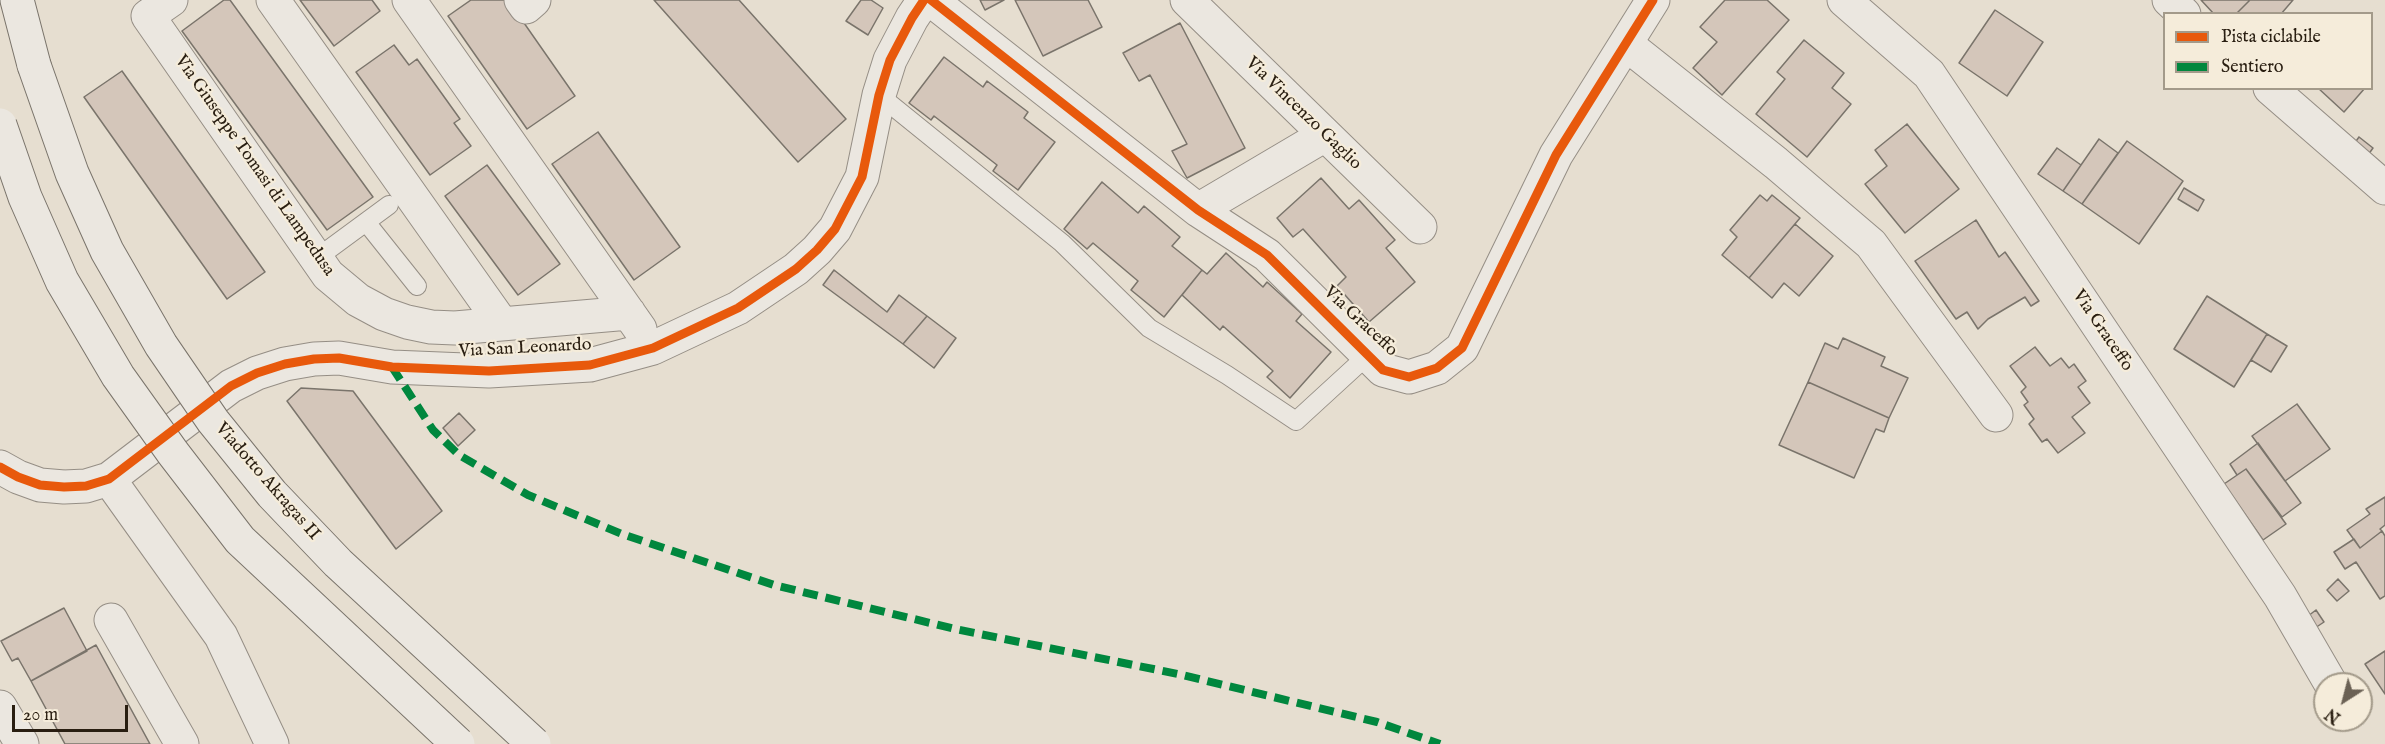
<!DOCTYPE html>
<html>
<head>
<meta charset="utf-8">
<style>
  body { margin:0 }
  #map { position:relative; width:2385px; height:744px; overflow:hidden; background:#e6ded0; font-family:"IM FELL English",serif }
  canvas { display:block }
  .legend { position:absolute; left:2163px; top:12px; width:210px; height:78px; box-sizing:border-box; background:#f5ecda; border:2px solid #a39a8a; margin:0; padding:8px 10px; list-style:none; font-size:18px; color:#291e11 }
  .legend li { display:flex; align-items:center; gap:12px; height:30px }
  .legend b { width:30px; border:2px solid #a39a8a }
  .north { position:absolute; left:2313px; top:672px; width:60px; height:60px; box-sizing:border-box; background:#f5ecda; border:2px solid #a39a8a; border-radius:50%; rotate:216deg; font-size:16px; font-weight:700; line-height:24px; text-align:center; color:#291e11 }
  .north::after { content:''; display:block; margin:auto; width:21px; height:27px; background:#6b6154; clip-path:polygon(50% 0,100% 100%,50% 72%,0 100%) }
  .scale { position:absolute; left:12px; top:705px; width:116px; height:27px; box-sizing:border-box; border:3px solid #291e11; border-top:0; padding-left:8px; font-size:18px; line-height:21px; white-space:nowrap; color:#291e11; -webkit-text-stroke:4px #f5ecda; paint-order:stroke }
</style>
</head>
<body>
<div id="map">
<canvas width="2385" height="744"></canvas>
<ul class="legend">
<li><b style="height:8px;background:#e8590c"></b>Pista ciclabile</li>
<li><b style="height:8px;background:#00873e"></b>Sentiero</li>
</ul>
<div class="north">N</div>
<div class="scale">20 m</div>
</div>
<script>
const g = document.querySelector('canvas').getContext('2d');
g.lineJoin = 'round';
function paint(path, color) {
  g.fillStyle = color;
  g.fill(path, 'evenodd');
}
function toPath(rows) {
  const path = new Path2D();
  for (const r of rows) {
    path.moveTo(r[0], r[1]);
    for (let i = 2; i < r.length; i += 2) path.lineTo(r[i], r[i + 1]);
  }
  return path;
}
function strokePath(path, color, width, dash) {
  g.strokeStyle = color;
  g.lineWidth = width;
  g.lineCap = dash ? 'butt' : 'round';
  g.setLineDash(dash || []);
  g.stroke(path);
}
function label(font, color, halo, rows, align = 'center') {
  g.font = font + ' "IM FELL English",serif';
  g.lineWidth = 4.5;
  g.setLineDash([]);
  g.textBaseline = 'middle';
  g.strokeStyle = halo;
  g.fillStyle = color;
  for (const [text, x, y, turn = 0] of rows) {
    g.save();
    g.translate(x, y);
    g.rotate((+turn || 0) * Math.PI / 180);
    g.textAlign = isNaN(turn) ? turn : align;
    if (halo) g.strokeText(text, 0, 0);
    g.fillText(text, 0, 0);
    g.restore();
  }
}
const building = toPath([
  [224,0,230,0,373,197,327,230,182,31,224,0],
  [300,0,372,0,380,11,334,46,300,0],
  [471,0,508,0,575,96,527,129,448,16,471,0],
  [654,0,739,0,846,119,798,162,654,0],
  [861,0,871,0,883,8,868,35,846,21,861,0],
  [980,0,1004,0,985,10,980,0],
  [1015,0,1088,0,1102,27,1043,56,1015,0],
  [1725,0,1767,0,1789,20,1722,95,1693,68,1717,42,1700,27,1725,0],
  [2201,0,2250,0,2236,14,2214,14,2201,0],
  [2250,0,2293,0,2281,14,2236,14,2250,0],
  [1995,10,2043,42,2007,96,1959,63,1995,10],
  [1180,23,1245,148,1187,178,1172,151,1187,144,1150,75,1139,81,1123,53,1180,23],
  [1804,40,1844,73,1832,88,1851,104,1807,157,1756,114,1785,79,1777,72,1804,40],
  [394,45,409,65,417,59,460,119,454,123,471,146,430,175,356,72,394,45],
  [944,57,983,87,987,81,1028,112,1024,118,1055,142,1018,190,993,171,997,165,934,116,931,120,909,103,944,57],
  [122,71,265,272,227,299,84,97,122,71],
  [2318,88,2365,88,2344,112,2318,88],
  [1907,124,1959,189,1905,233,1865,184,1887,166,1875,150,1907,124],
  [598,132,680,247,634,280,552,164,598,132],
  [2359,137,2373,148,2368,155,2354,144,2359,137],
  [2099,139,2118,153,2082,204,2063,191,2099,139],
  [2127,141,2183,181,2139,244,2082,204,2127,141],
  [2057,148,2081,165,2063,191,2038,174,2057,148],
  [487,165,560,264,518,295,445,196,487,165],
  [1321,178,1349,209,1359,200,1395,240,1386,248,1415,282,1369,322,1337,286,1346,277,1303,229,1293,237,1277,218,1321,178],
  [1102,182,1138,213,1144,206,1180,237,1172,246,1202,270,1164,317,1131,290,1138,281,1093,243,1087,249,1064,229,1102,182],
  [2184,188,2204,200,2198,211,2178,199,2184,188],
  [1760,195,1767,201,1772,195,1800,218,1749,278,1722,255,1737,237,1730,230,1760,195],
  [1976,220,1999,257,2005,252,2039,301,2031,306,2025,297,1988,319,1978,329,1967,312,1956,319,1915,261,1976,220],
  [1795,224,1833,256,1799,296,1784,283,1772,298,1749,278,1795,224],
  [1226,253,1263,287,1267,282,1302,314,1296,321,1331,352,1290,398,1267,377,1273,371,1223,326,1220,330,1182,295,1202,270,1207,274,1226,253],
  [834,270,887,312,899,295,927,316,903,344,823,285,834,270],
  [2207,296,2267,334,2234,387,2174,349,2207,296],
  [927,316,956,338,934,368,903,344,927,316],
  [2267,334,2287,346,2271,372,2251,360,2267,334],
  [1843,338,1885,357,1881,366,1908,378,1889,418,1808,382,1825,343,1838,349,1843,338],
  [2035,347,2050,366,2061,358,2069,368,2074,364,2086,381,2078,387,2090,403,2072,417,2085,433,2058,453,2047,439,2042,442,2029,424,2034,419,2024,405,2028,402,2021,392,2026,387,2010,366,2035,347],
  [1808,382,1889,418,1884,432,1876,429,1854,478,1779,445,1808,382],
  [301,388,353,391,442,511,396,549,287,401,301,388],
  [2297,404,2330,449,2285,481,2252,436,2297,404],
  [459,413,475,430,458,446,443,428,459,413],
  [2258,443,2301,503,2282,517,2246,469,2237,475,2230,464,2258,443],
  [2246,469,2286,524,2263,540,2224,484,2246,469],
  [2385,497,2385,525,2380,529,2382,531,2360,548,2347,530,2370,514,2366,509,2385,497],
  [2382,531,2385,536,2385,596,2380,599,2356,562,2345,569,2334,552,2354,539,2360,548,2382,531],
  [2338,579,2349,591,2337,601,2327,590,2338,579],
  [64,608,87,651,31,681,18,658,12,661,1,641,64,608],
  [2316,610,2324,622,2315,628,2308,616,2316,610],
  [96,645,150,744,65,744,31,681,96,645],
  [2385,651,2385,694,2365,664,2385,651]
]);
paint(building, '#d4c6ba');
strokePath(building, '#7a746b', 1.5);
const service = toPath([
  [879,95,1062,243,1149,328,1227,375,1296,421,1368,355],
  [366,222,417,286],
  [317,258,389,205]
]);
const minor = toPath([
  [171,0,148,16,328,275,358,300,384,314,407,322,431,327,455,328,629,313],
  [273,0,502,324],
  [409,0,640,329],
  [521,0,526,7,534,0],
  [931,0,1198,210,1267,255,1383,370,1409,377,1437,368,1462,348,1556,155,1653,0],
  [1187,0,1420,227],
  [1844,0,1929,74,2280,596,2331,684],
  [2169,0,2184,14],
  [1626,44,1776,163,1871,244,1996,415],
  [2270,88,2385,188],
  [1198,210,1325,135],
  [0,467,18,477,40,485,64,487,86,486,109,479,231,386,257,373,285,364,314,359,339,358,392,367,489,371,590,365,653,348,738,308,796,269,817,250,835,229,862,177,879,95,890,60,912,18,924,0],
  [109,479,221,636,272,744],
  [111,620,182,744],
  [0,707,22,744]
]);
const secondary = toPath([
  [17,0,34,65]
]);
strokePath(service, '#958e85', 20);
strokePath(minor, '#958e85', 35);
strokePath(secondary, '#7a746b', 35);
strokePath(service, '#ebe7e0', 18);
strokePath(minor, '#ebe7e0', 33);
strokePath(secondary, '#ebe7e0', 33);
const secondaryBridge = toPath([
  [34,65,72,173,107,251,161,345,213,421,272,494,338,563,534,744],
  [0,125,25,197,62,281,118,376,173,453,240,540,458,744]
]);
strokePath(secondaryBridge, '#7a746b', 35, []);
strokePath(secondaryBridge, '#ebe7e0', 33);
strokePath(toPath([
  [392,367,433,430,459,455,528,495,622,534,774,585,955,629,1178,674,1377,722,1440,744]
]), '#00873e', 8, [15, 8]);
strokePath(toPath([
  [931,0,1198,210,1267,255,1383,370,1409,377,1437,368,1462,348,1556,155,1653,0],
  [0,467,18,477,40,485,64,487,86,486,109,479,231,386,257,373,285,364,314,359,339,358,392,367,489,371,590,365,653,348,738,308,796,269,817,250,835,229,862,177,879,95,890,60,912,18,924,0]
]), '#e8590c', 9);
label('18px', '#291e11', '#f5ecda', [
  ["Via Vincenzo Gaglio",1303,114,44],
  ["Via Giuseppe Tomasi di Lampedusa",254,166,55],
  ["Via Graceffo",1360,322,43],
  ["Via Graceffo",2102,331,56],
  ["Via San Leonardo",525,349,-3],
  ["Viadotto Akragas II",267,482,49]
]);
</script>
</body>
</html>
